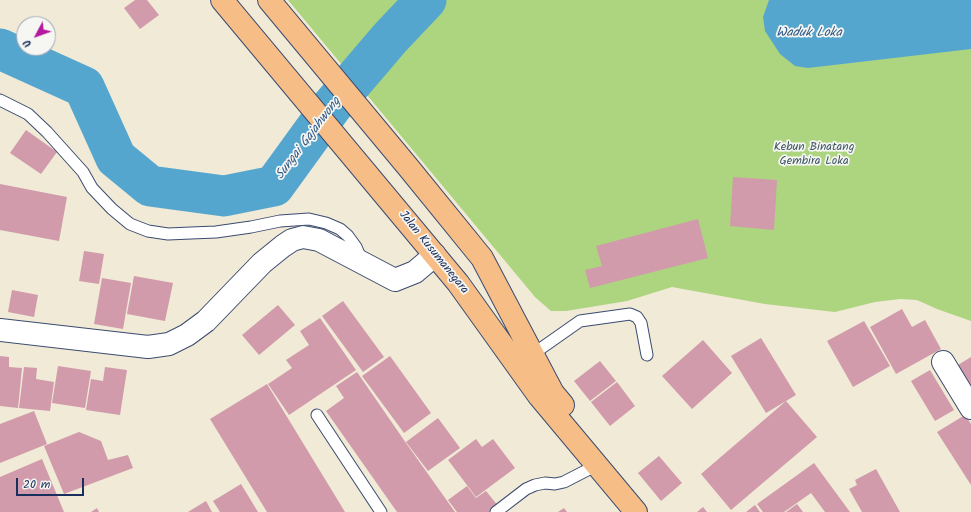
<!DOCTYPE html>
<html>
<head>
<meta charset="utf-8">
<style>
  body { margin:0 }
  #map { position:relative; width:971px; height:512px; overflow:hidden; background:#f0ead6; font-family:Kalam,sans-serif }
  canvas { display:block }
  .north { position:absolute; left:16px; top:16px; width:40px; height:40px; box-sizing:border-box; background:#f6f6f2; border:1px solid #9ea6b7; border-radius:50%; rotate:229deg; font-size:11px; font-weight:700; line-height:16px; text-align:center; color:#1b2f5e }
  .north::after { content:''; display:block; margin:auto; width:14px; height:18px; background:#b5179e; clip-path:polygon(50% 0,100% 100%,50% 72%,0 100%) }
  .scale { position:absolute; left:16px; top:478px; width:68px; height:18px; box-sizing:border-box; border:2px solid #1b2f5e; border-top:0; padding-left:5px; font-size:12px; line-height:14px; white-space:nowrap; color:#1b2f5e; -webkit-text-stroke:3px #f6f6f2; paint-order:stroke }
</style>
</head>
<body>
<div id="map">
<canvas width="971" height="512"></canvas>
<div class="north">U</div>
<div class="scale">20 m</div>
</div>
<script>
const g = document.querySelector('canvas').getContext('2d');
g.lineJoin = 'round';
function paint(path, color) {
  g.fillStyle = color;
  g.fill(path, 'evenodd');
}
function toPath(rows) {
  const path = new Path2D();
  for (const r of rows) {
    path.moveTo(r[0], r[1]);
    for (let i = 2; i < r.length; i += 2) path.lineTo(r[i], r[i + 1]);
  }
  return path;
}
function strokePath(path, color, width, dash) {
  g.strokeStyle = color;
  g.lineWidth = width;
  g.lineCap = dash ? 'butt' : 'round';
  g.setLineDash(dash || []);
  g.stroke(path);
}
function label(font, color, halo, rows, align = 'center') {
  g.font = font + ' Kalam,sans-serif';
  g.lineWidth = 3.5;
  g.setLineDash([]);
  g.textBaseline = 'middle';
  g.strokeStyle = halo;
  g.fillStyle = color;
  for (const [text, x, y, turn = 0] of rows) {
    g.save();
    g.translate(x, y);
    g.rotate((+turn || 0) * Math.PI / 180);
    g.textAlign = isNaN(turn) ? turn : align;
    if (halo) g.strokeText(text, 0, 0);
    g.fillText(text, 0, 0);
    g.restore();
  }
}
paint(toPath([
  [288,0,971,0,971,321,937,309,917,300,900,299,875,302,835,312,765,304,672,287,627,301,566,311,551,311,535,297]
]), '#add47f');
paint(toPath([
  [769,0,971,0,971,49,808,68,795,66,780,54,765,31,763,17]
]), '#55a6cf');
strokePath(toPath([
  [0,49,84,87,116,158,150,186,224,196,274,186,332,106,390,38,426,0]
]), '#55a6cf', 41);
paint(toPath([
  [135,0,147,0,159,15,140,29,124,8],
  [26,130,57,152,41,174,10,153],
  [733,177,777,180,774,230,730,226],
  [0,184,67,197,59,241,0,230],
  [698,219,708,258,590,288,585,270,602,266,596,246],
  [84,251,104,254,99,284,79,281],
  [134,276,173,283,165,321,127,314],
  [102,278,131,283,123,329,94,324],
  [12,290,38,295,34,317,8,312],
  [343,301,384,357,363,372,322,316],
  [278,305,295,325,259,355,242,335],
  [902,309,912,327,925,320,941,349,896,374,870,327],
  [320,318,356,370,289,415,268,384,292,368,286,360,309,345,300,331],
  [864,321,890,366,853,387,827,341],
  [761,338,796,395,766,413,731,356],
  [703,340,732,373,692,409,662,376],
  [0,356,9,357,9,367,22,368,18,408,0,406],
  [390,356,431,413,404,433,362,376],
  [971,357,971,397,953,368],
  [600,361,616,381,590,401,574,381],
  [58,366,91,371,85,408,52,403],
  [24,367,37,368,36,379,54,382,50,411,19,408],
  [105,367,127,370,120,415,86,410,91,379,103,381],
  [930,370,954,410,935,421,911,381],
  [357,372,406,443,455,512,397,512,326,411,344,398,336,386],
  [617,382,635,406,610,426,591,402],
  [267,384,345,512,267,512,210,419],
  [786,401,817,437,731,510,701,474],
  [34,411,47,444,0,463,0,424],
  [965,415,971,424,971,485,937,432],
  [438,418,460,448,428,471,406,442],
  [79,432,101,441,108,460,128,455,133,468,64,494,44,446],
  [476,439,482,447,493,439,515,468,476,497,448,460],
  [659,456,682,483,661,501,638,473],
  [42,459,64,512,0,512,0,477],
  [814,463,850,512,825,512,811,493,784,512,763,512,757,504],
  [876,469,900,512,862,512,849,489,857,485,855,480],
  [241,484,258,512,220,512,213,501],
  [467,486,476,498,486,491,499,507,493,512,457,512,448,500],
  [206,501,212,512,188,512],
  [797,504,803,512,786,512],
  [755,505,760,512,746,512],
  [703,507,707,512,697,512],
  [97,508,99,512,91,512],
  [564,508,567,512,558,512]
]), '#d19bab');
const service = toPath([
  [0,100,28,114,47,132,83,172,92,188,112,209,130,224,148,231,168,234,191,233,216,232,251,227,280,221,309,219,326,223,340,229,348,236,356,247,362,261],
  [533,354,580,321,630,314,637,317,641,323,647,355],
  [317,415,381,512],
  [496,512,526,489,535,485,545,483,555,484,564,482,597,465]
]);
const minor = toPath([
  [0,330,148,347,169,344,187,335,206,321,262,263,283,246,292,240,303,237,319,240,395,280,415,272,435,255],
  [943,362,971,408]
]);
const primary = toPath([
  [222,0,458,283,539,396,636,512],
  [269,0,408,167,482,258,553,393,563,405]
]);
strokePath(service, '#3b4b70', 13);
strokePath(minor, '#3b4b70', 24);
strokePath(primary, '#3b4b70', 24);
strokePath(service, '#fff', 11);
strokePath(minor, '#fff', 22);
strokePath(primary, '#f6be86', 22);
label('12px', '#405866', '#f6f6f2', [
  ["Kebun Binatang",814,148],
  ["Gembira Loka",814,162]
]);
label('12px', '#1b2f5e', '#f6f6f2', [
  ["Jalan Kusumanegara",433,253,51]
]);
label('italic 13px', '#2f5986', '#f6f6f2', [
  ["Waduk Loka",809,34],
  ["Sungai Gajahwong",309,139,-53]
]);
</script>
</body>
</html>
